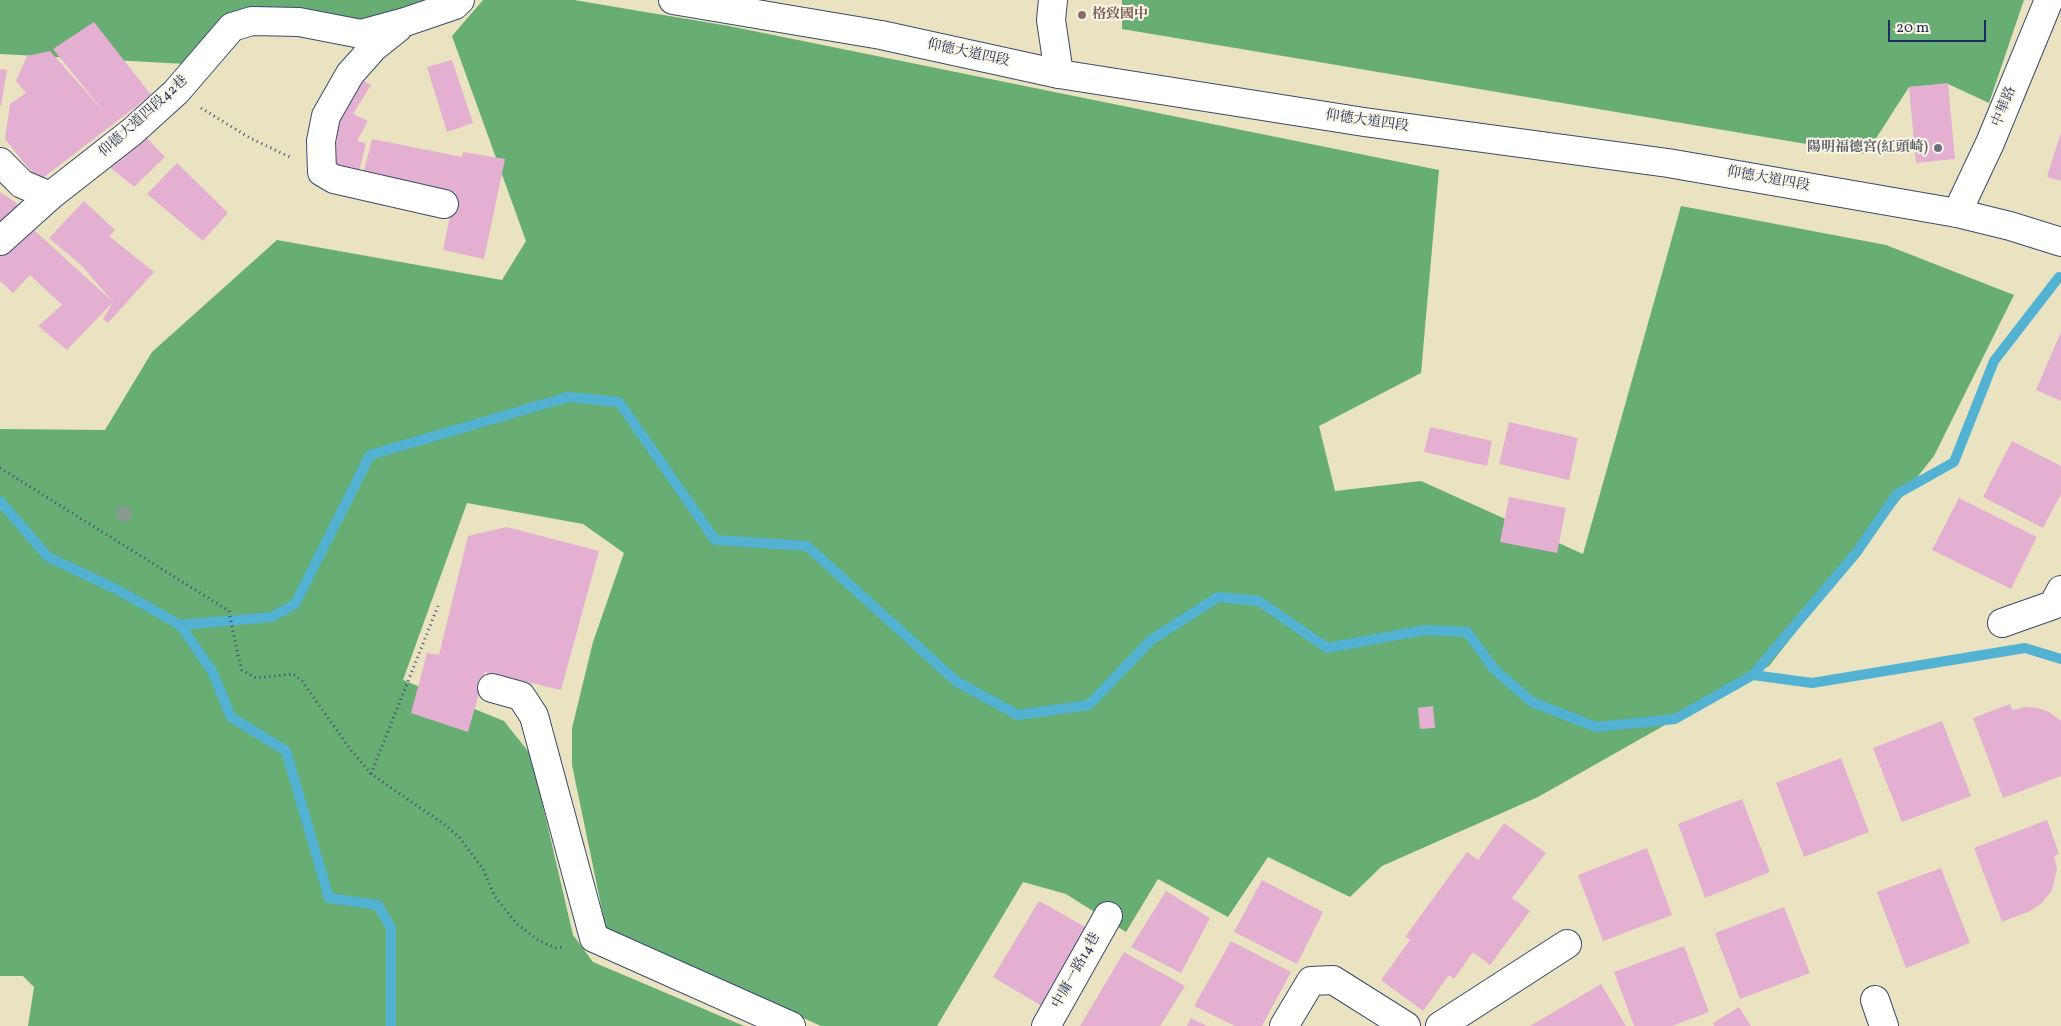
<!DOCTYPE html>
<html>
<head>
<meta charset="utf-8">
<style>
  body { margin:0 }
  #map { position:relative; width:2061px; height:1026px; overflow:hidden; background:#eae3c2; font-family:Vollkorn,serif }
  canvas { display:block }
  .scale { position:absolute; left:1888px; top:20px; width:98px; height:22px; box-sizing:border-box; border:2px solid #1b2f5e; border-top:0; padding-left:6px; font-size:15px; line-height:18px; white-space:nowrap; color:#1b2f5e; -webkit-text-stroke:4px #fcf5e5; paint-order:stroke }
</style>
</head>
<body>
<div id="map">
<canvas width="2061" height="1026"></canvas>
<div class="scale">20 m</div>
</div>
<script>
const g = document.querySelector('canvas').getContext('2d');
g.lineJoin = 'round';
function paint(path, color) {
  g.fillStyle = color;
  g.fill(path, 'evenodd');
}
function toPath(rows) {
  const path = new Path2D();
  for (const r of rows) {
    path.moveTo(r[0], r[1]);
    for (let i = 2; i < r.length; i += 2) path.lineTo(r[i], r[i + 1]);
  }
  return path;
}
function strokePath(path, color, width, dash) {
  g.strokeStyle = color;
  g.lineWidth = width;
  g.lineCap = dash ? 'butt' : 'round';
  g.setLineDash(dash || []);
  g.stroke(path);
}
function label(font, color, halo, rows, align = 'center') {
  g.font = font + ' Vollkorn,"Noto Serif TC",serif';
  g.lineWidth = 4;
  g.setLineDash([]);
  g.textBaseline = 'middle';
  g.strokeStyle = halo;
  g.fillStyle = color;
  for (const [text, x, y, turn = 0] of rows) {
    g.save();
    g.translate(x, y);
    g.rotate((+turn || 0) * Math.PI / 180);
    g.textAlign = isNaN(turn) ? turn : align;
    if (halo) g.strokeText(text, 0, 0);
    g.fillText(text, 0, 0);
    g.restore();
  }
}
paint(toPath([
  [0,0,437,0,357,23,257,12,225,15,186,64,0,54],
  [483,0,574,0,729,26,1439,170,1421,373,1319,426,1335,491,1421,481,1583,554,1681,206,1886,245,2014,295,1934,456,1769,666,1538,797,1382,866,1350,897,1268,857,1228,917,1158,879,1126,932,1066,894,1023,882,937,1026,821,1026,606,929,572,765,572,728,593,642,624,553,583,524,467,503,403,680,504,721,531,755,573,935,593,962,744,1026,28,1026,34,987,23,976,0,976,0,429,105,430,152,352,277,240,502,280,526,241,452,36],
  [1122,0,2024,0,1989,103,1948,84,1909,87,1866,154,1122,29]
]), '#68ad73');
strokePath(toPath([
  [0,501,48,557,116,589,180,625,272,617,295,604,370,455,568,397,619,402,715,540,807,546,957,682,1018,715,1089,705,1151,640,1218,597,1259,601,1327,648,1425,630,1467,632,1494,669,1532,702,1596,727,1675,719,1753,675,1812,683,2025,648,2061,659],
  [180,625,212,671,231,717,286,751,329,898,378,905,391,928,391,1026],
  [1753,675,1856,553,1897,494,1954,462,1994,361,2059,277]
]), '#53b1d1', 10);
paint(toPath([
  [94,22,151,95,39,181,5,139,10,104,26,93,16,81,27,56,50,51,105,113,53,49],
  [452,60,473,123,447,132,427,67],
  [0,69,7,70,1,106,0,106],
  [356,77,371,85,353,114,368,121,357,141,366,143,359,172,328,167,338,137,326,132],
  [1948,83,1955,159,1916,163,1909,87],
  [2061,132,2061,181,2047,177],
  [142,133,165,157,134,187,106,164],
  [372,139,462,157,463,152,505,159,484,259,443,250,455,192,363,174],
  [177,163,228,213,203,241,147,194],
  [0,192,27,210,0,238],
  [84,201,115,230,109,236,154,272,108,323,103,319,113,302,82,266,49,238],
  [23,220,113,302,67,350,38,326,62,305,30,275,13,293,0,281,0,246],
  [2061,332,2061,401,2036,390],
  [1509,422,1578,438,1569,480,1499,464],
  [1430,427,1492,441,1487,466,1424,452],
  [2012,441,2061,466,2061,494,2043,528,1983,497],
  [1509,497,1566,508,1557,553,1500,542],
  [1959,498,2037,537,2011,589,1932,550],
  [507,527,599,551,561,690,485,672,468,732,411,713,427,653,439,655,468,536],
  [2010,704,2012,710,2026,707,2038,708,2049,712,2061,721,2061,776,2003,798,1973,718],
  [1433,706,1435,728,1420,729,1418,708],
  [1942,721,1971,796,1902,822,1873,748],
  [1841,758,1869,832,1804,857,1776,783],
  [1742,799,1770,872,1705,898,1678,824],
  [2047,820,2059,854,2054,856,2057,869,2052,890,2042,903,2030,911,2002,922,1974,848],
  [1504,823,1546,853,1512,898,1530,911,1490,965,1473,952,1454,979,1449,975,1423,1011,1381,980,1410,940,1405,937,1467,852,1478,860],
  [1647,848,1672,915,1603,941,1578,875],
  [1941,868,1970,943,1906,968,1877,892],
  [1262,880,1323,912,1297,964,1234,932],
  [1166,891,1210,918,1181,973,1131,947],
  [1039,901,1091,930,1045,1008,993,977],
  [1784,907,1810,973,1740,999,1715,933],
  [1231,941,1291,972,1262,1026,1235,1026,1194,1006],
  [1684,946,1709,1012,1672,1026,1634,1026,1614,972],
  [1124,952,1185,986,1160,1026,1080,1026],
  [1601,984,1626,1026,1530,1026],
  [1739,1007,1751,1026,1714,1026,1713,1023],
  [1191,1018,1207,1026,1187,1026]
]), '#e3b0d2');
const minor = toPath([
  [1053,0,1051,20,1059,74],
  [398,28,374,47,350,74,326,116,321,141,322,172,334,179,444,204],
  [0,162,22,184,50,196,133,131,176,92,232,27,252,21,299,22,361,34,405,22,455,5,460,0],
  [1957,213,1990,143,2049,0],
  [0,241,50,196],
  [2002,623,2053,605,2061,590],
  [492,688,521,696,534,716,594,938,791,1026],
  [1875,1000,1884,1026],
  [1046,1026,1108,916],
  [1284,1026,1311,981,1333,980,1406,1026],
  [1440,1026,1567,944]
]);
const major = toPath([
  [673,0,881,35,1059,74,1364,122,1668,163,1957,213,2010,226,2061,242]
]);
strokePath(minor, '#3a4a6d', 30);
strokePath(major, '#3a4a6d', 30);
strokePath(toPath([
  [201,108,250,138,292,158],
  [0,468,229,611,238,656,242,670,256,678,293,674,302,681,351,750,371,774,444,824,459,837,483,869,495,897,517,924,538,940,556,948,565,947],
  [371,774,438,606]
]), '#3a4a6d', 3, [1, 4]);
strokePath(minor, '#fff', 28);
strokePath(major, '#fff', 28);
g.fillStyle = '#899992';
for (const [x, y] of [
  [124,514]
]) {
  g.beginPath();
  g.arc(x, y, 8, 0, 2 * Math.PI);
  g.fill();
}
for (const [x, y, r, color] of [
  [1082,15,5,"#8d6e63"],
  [1938,148,5,"#6b7280"]
]) {
  const dot = new Path2D();
  dot.arc(x, y, r, 0, 2 * Math.PI);
  g.fillStyle = color;
  g.fill(dot);
  strokePath(dot, '#fcf5e5', 2);
}
label('bold 14px', '#785e54', '#fcf5e5', [
  ["格致國中",1092,15]
], 'left');
label('14px', '#1b2f5e', '#fcf5e5', [
  ["仰德大道四段",968,54,12],
  ["中華路",2005,107,-68],
  ["仰德大道四段42巷",144,117,-42],
  ["仰德大道四段",1367,122,8],
  ["仰德大道四段",1768,180,10],
  ["中庸一路14巷",1077,971,-61]
]);
label('bold 14px', '#5b616d', '#fcf5e5', [
  ["陽明福德宮(紅頭崎)",1928,148]
], 'right');
</script>
</body>
</html>
